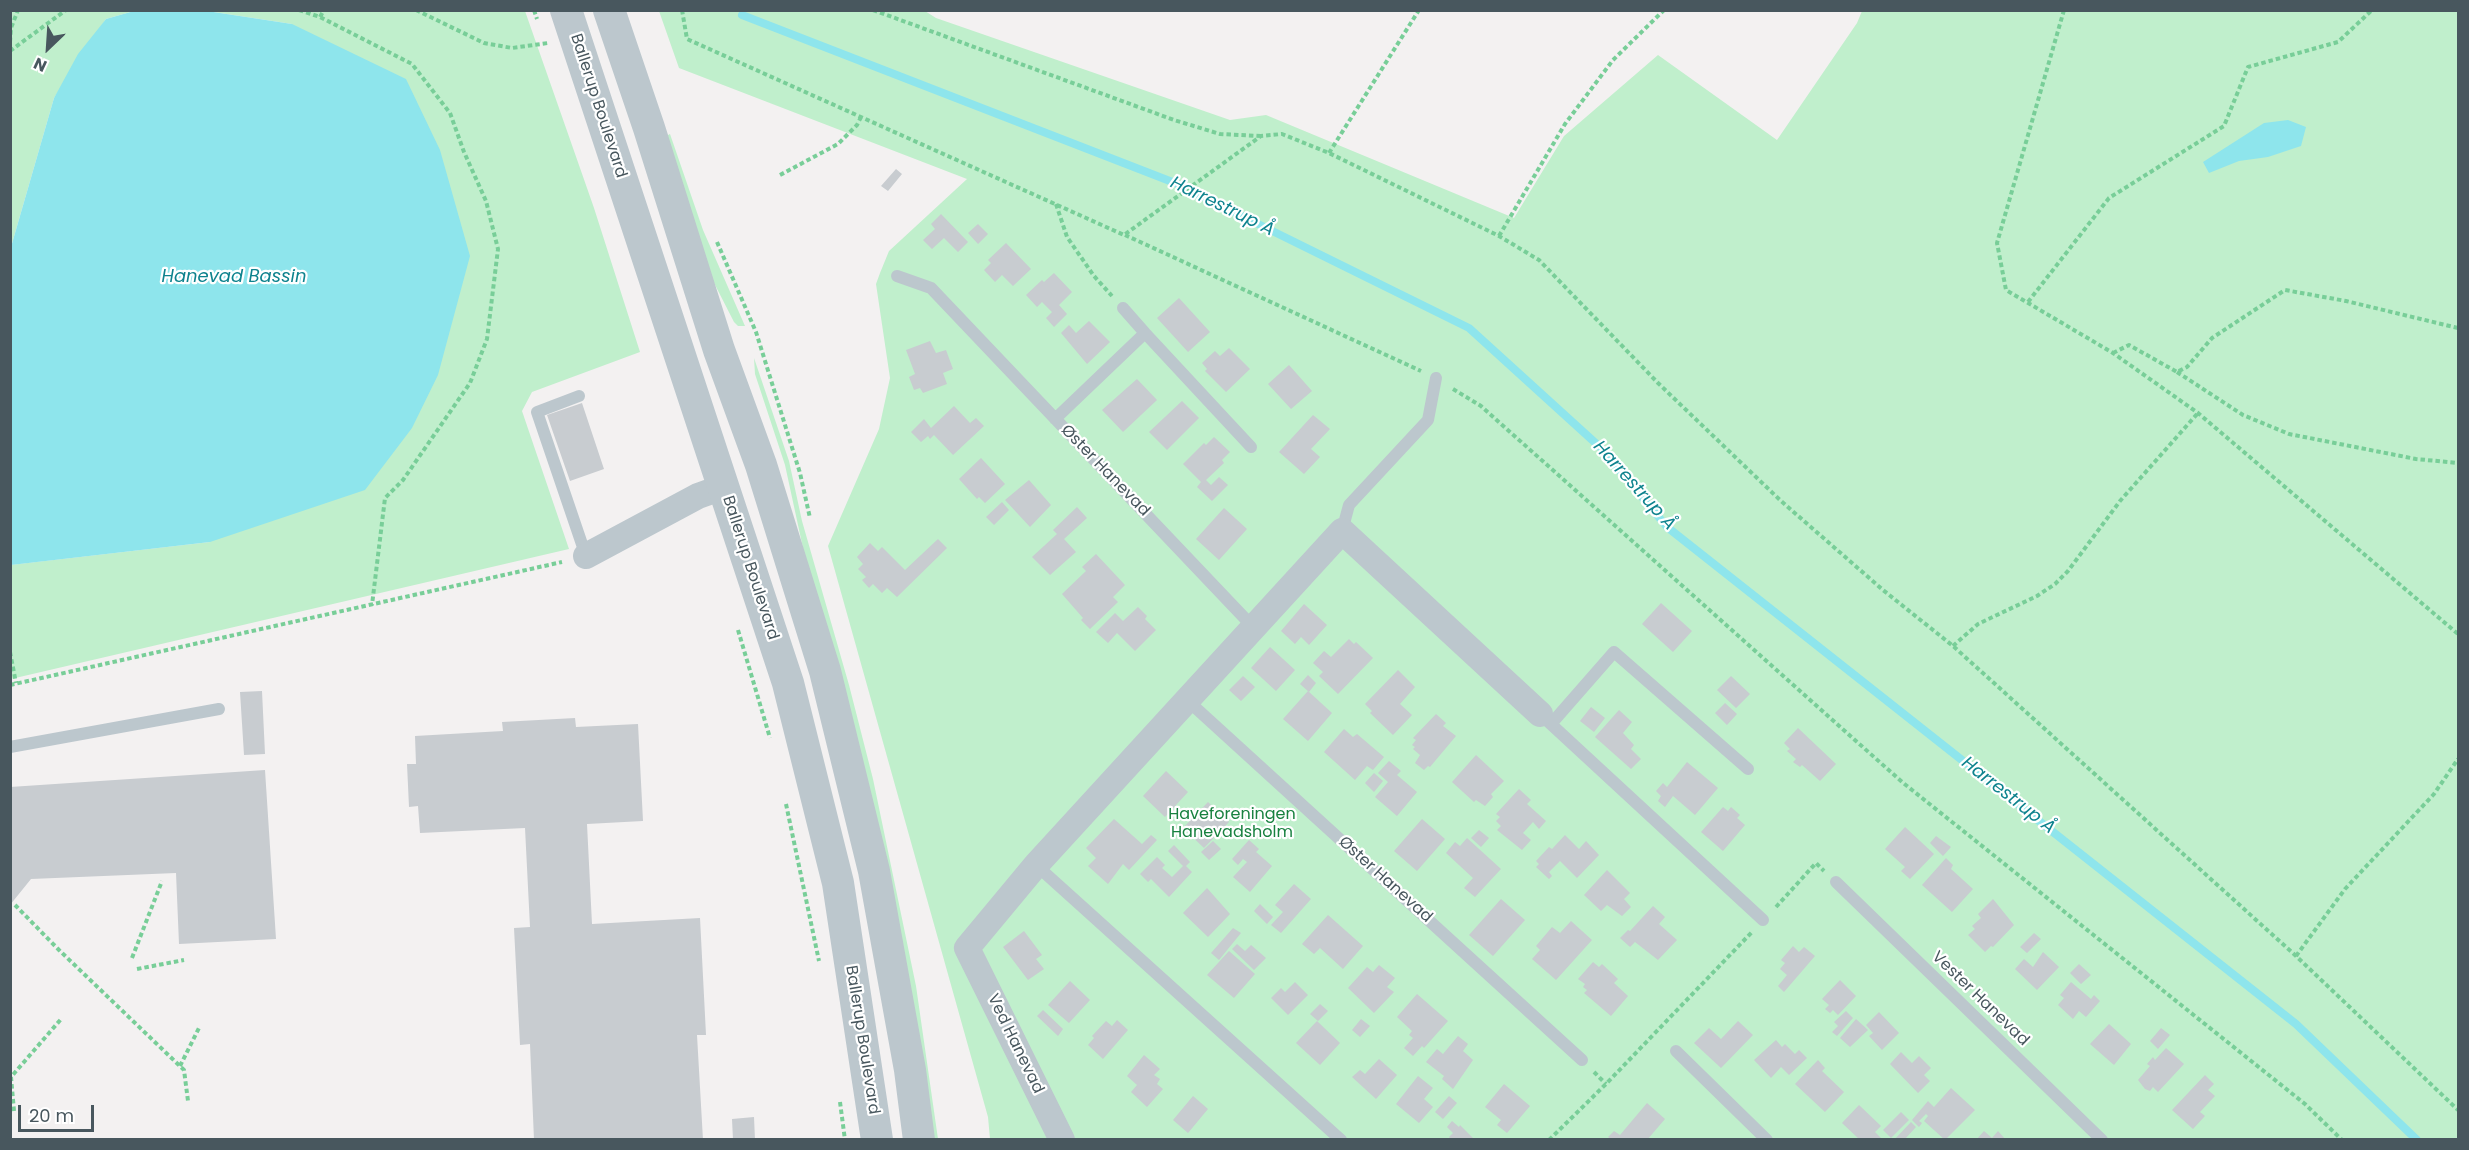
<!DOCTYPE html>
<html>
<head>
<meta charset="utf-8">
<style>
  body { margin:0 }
  #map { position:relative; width:2469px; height:1150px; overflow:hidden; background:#f3f1f1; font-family:Poppins,sans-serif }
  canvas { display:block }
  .frame { position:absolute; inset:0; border:12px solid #48575e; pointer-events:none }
  .north { position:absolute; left:18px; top:18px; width:60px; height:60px; -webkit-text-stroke:4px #fff; paint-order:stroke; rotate:205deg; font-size:16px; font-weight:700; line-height:24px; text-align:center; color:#48575e }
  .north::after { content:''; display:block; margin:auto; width:21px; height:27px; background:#48575e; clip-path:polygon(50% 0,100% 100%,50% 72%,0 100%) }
  .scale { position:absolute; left:18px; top:1105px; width:76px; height:27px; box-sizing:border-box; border:3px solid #48575e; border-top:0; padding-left:8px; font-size:18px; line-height:21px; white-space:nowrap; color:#48575e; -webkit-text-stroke:4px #fff; paint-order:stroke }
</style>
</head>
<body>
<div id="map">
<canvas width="2469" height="1150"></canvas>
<div class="frame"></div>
<div class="north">N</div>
<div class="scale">20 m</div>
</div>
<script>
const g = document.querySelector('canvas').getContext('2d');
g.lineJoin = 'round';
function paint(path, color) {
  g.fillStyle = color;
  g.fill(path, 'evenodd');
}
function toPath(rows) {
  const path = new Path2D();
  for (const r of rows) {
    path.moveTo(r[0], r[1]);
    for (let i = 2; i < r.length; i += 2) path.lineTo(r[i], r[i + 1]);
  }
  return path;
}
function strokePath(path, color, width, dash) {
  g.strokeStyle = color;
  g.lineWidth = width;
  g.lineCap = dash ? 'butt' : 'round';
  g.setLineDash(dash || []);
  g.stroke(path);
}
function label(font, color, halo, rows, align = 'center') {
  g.font = font + ' Poppins,sans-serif';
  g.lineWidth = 4.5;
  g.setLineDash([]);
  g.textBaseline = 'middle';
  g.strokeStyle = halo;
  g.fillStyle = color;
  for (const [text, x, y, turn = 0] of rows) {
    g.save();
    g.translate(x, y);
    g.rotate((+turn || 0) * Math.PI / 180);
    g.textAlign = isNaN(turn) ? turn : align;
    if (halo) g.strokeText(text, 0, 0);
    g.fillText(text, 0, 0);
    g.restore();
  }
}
paint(toPath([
  [11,11,134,11,106,19,54,98,11,247],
  [207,11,525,11,594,208,640,352,532,392,522,411,569,549,11,679,10,565,210,542,292,24],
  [659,11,925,11,936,18,1230,120,1266,115,1514,218,1564,136,1658,55,1777,140,1857,23,1862,11,2458,11,2458,1139,990,1139,988,1117,828,546,879,429,890,378,876,284,880,273,889,251,967,179,679,68],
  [670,134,703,230,745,326,738,326,734,322,710,275,664,137],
  [754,358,789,461,802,521,849,685,873,779,916,986,938,1139,931,1139,785,465,755,374]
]), '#c0efcc');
paint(toPath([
  [207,11,292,24,406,79,440,150,470,256,438,375,412,428,365,490,210,542,11,565,11,247,54,98,78,54,106,19,134,11],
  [2288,120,2306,127,2301,146,2268,157,2239,161,2209,173,2203,162,2264,123]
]), '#8ee5ec');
strokePath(toPath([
  [742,15,1175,183,1469,328,1601,448,1667,527,2296,1024,2417,1140]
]), '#8ee5ec', 8);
paint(toPath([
  [896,169,902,174,888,191,881,186],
  [941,214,968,242,958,252,944,238,932,249,923,240,935,229,931,224],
  [978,224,988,234,978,244,968,233],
  [1006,243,1031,269,1013,286,1002,275,995,282,984,270,991,263,988,260],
  [1054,273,1072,292,1059,305,1067,314,1054,327,1046,318,1052,312,1042,302,1037,307,1026,295,1042,280,1044,282],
  [1179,298,1210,332,1188,352,1157,318],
  [1089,321,1110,342,1087,364,1061,333,1069,325,1076,333],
  [930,341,936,353,946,350,953,369,943,373,947,384,923,393,920,388,914,390,909,377,915,374,906,350],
  [1229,348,1250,369,1226,392,1205,371,1207,369,1202,363,1215,351,1220,356],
  [1289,365,1312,391,1291,409,1268,384],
  [1137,379,1157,400,1123,432,1102,410],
  [1182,401,1199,418,1167,450,1149,432],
  [582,403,604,469,570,481,547,415],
  [954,406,970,423,976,418,984,426,953,455,934,435,930,439,928,436,921,442,911,432,924,419,931,428],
  [1313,415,1330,429,1311,449,1320,457,1304,474,1279,452],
  [1214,437,1230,452,1222,460,1224,463,1206,480,1211,485,1219,477,1228,485,1212,501,1197,487,1201,482,1183,464,1204,443,1206,445],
  [981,458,1005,484,985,503,979,497,977,499,959,479],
  [1029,480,1051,505,1030,527,1005,500],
  [1002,502,1009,510,994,525,986,517],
  [1077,507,1087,518,1064,539,1076,552,1050,575,1032,557,1057,534,1053,530],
  [1224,508,1247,529,1219,560,1196,539],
  [938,539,947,548,897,597,887,588,882,593,873,584,869,588,862,580,866,577,858,569,863,564,857,557,870,543,878,551,882,547,905,570],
  [1096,554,1125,585,1113,597,1118,602,1090,629,1081,620,1083,618,1062,594,1086,571,1082,567],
  [1661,603,1692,631,1673,652,1642,624],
  [1304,604,1327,625,1309,645,1301,637,1295,644,1281,631],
  [1138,607,1147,616,1145,619,1156,630,1135,651,1117,633,1108,643,1096,632,1115,613,1123,621],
  [1349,639,1354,644,1356,642,1373,658,1338,694,1319,676,1323,672,1313,663,1324,651,1331,657],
  [1270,647,1295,670,1276,691,1251,668],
  [1398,670,1415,687,1400,704,1412,715,1393,735,1370,713,1372,711,1365,704],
  [1308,675,1316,683,1309,692,1300,684],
  [1243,676,1255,687,1241,701,1229,690],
  [1731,676,1750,694,1736,708,1717,690],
  [262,691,265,754,244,755,240,692],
  [1308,691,1332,713,1308,741,1283,719],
  [1725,703,1737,714,1727,725,1715,713],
  [1591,707,1605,718,1594,732,1580,721],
  [1619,710,1632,722,1623,733,1634,745,1631,749,1641,759,1631,769,1595,737],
  [1436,714,1446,723,1443,726,1456,736,1430,767,1428,766,1424,770,1415,763,1420,755,1413,749,1415,747,1412,745,1416,740,1413,738],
  [575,718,576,727,638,724,643,821,587,824,592,924,700,918,706,1035,697,1035,703,1140,534,1140,530,1044,520,1045,514,928,530,927,525,828,420,833,418,806,409,807,407,764,416,764,415,736,503,731,502,722],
  [1798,728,1836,764,1820,781,1802,765,1800,767,1793,762,1796,759,1787,751,1790,749,1784,743],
  [1344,729,1353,737,1357,734,1384,757,1373,770,1367,766,1355,780,1324,752],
  [1476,755,1504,781,1491,794,1493,797,1485,806,1476,800,1474,802,1452,782],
  [1389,761,1401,771,1397,775,1417,792,1397,816,1375,797,1388,782,1378,773],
  [1687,762,1718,788,1695,815,1673,796,1665,807,1658,801,1661,796,1656,791,1663,783,1667,787],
  [265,770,276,939,179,944,176,873,31,879,10,905,10,787],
  [1166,771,1188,792,1165,817,1143,796],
  [1374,773,1383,781,1374,792,1365,783],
  [1519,789,1531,800,1527,804,1546,821,1539,829,1533,822,1523,833,1531,840,1522,850,1497,830,1501,826,1496,821,1500,817,1496,814],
  [1208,802,1229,822,1204,848,1183,828],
  [1723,807,1728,811,1731,807,1740,815,1737,818,1745,825,1723,851,1701,832],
  [1114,819,1142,844,1151,835,1157,840,1129,870,1123,864,1108,884,1088,866,1096,858,1086,848],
  [1422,819,1445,839,1417,871,1394,851],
  [1905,827,1934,854,1910,879,1901,871,1905,867,1885,849],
  [1479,830,1489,838,1481,847,1471,838],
  [1565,835,1579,849,1586,841,1599,855,1577,878,1560,861,1549,872,1552,876,1549,879,1536,867,1539,864,1536,861,1549,847,1552,849],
  [1936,836,1951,847,1943,856,1930,843],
  [1467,838,1501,869,1475,897,1464,888,1473,878,1446,853,1455,842,1460,846],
  [1249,840,1259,849,1256,852,1272,866,1250,892,1233,877,1247,862,1243,859,1238,865,1232,859],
  [1213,841,1221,849,1209,860,1201,852],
  [1174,845,1190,862,1186,866,1192,872,1169,897,1151,879,1148,882,1140,874,1157,857,1165,865,1162,868,1172,877,1183,866,1168,851],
  [1946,858,1953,865,1951,869,1973,889,1952,912,1922,885],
  [1607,870,1630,893,1624,899,1631,907,1622,916,1607,905,1601,911,1584,895],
  [1294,884,1311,899,1281,933,1271,925,1283,912,1275,905],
  [1207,888,1230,914,1208,937,1183,913],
  [1501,899,1525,920,1493,956,1469,935],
  [1993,899,2014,925,1993,947,1991,946,1985,952,1968,935,1975,929,1972,926,1981,918,1978,914],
  [1260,904,1273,917,1267,924,1254,911],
  [1653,906,1665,917,1659,924,1677,940,1658,960,1635,942,1630,947,1620,938,1628,930,1630,931],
  [1328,915,1363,946,1343,969,1320,948,1314,954,1302,944],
  [1571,921,1592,940,1556,980,1532,959,1540,950,1536,946,1552,927,1560,933],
  [1233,928,1241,933,1219,960,1211,953],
  [1024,931,1042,955,1036,959,1044,969,1028,980,1003,947],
  [2034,933,2041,939,2027,953,2020,947],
  [1237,944,1245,951,1251,945,1266,958,1254,970,1232,949],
  [1793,946,1799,952,1804,947,1815,956,1784,992,1778,986,1787,975,1780,969,1785,963,1781,960],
  [1229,951,1255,974,1234,998,1207,975],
  [2043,952,2059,967,2037,990,2015,969,2024,959,2033,967],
  [1593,962,1599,967,1602,964,1618,979,1614,983,1628,996,1611,1016,1584,993,1587,990,1583,987,1585,984,1578,979],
  [2079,964,2091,975,2081,984,2070,973],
  [1379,965,1395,978,1387,987,1394,992,1374,1013,1348,988,1367,967,1373,972],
  [1840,980,1856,996,1838,1015,1833,1010,1830,1013,1825,1009,1829,1005,1822,999],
  [1070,981,1090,1000,1069,1023,1048,1005],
  [1295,982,1308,995,1288,1015,1271,998,1281,988,1285,992],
  [2071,982,2091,999,2094,995,2100,1001,2086,1017,2079,1011,2073,1019,2058,1005,2064,998,2060,995],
  [1417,994,1448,1021,1424,1048,1422,1046,1413,1056,1404,1048,1413,1038,1409,1035,1412,1031,1397,1017],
  [1320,1004,1328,1011,1318,1021,1310,1014],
  [1043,1010,1063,1029,1058,1036,1037,1016],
  [1846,1011,1853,1018,1837,1036,1832,1032,1838,1026,1834,1022],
  [1879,1012,1899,1033,1882,1050,1869,1036,1873,1033,1866,1025],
  [1361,1019,1370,1026,1360,1037,1352,1030],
  [1856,1019,1868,1030,1850,1047,1840,1038],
  [1117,1020,1128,1030,1103,1059,1088,1045,1094,1038,1092,1036,1106,1021,1112,1026],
  [1317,1021,1340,1043,1320,1065,1296,1043],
  [1738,1021,1753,1035,1721,1068,1694,1043,1709,1028,1721,1039],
  [2109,1024,2131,1044,2114,1065,2090,1044],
  [2161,1028,2170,1035,2158,1049,2150,1041],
  [1458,1036,1468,1044,1463,1051,1473,1060,1453,1089,1442,1079,1444,1076,1426,1062,1437,1049,1443,1054],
  [1776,1040,1782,1047,1785,1044,1795,1054,1799,1050,1807,1058,1789,1075,1781,1067,1771,1078,1754,1060],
  [2166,1048,2184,1064,2158,1092,2153,1087,2150,1091,2145,1089,2138,1080,2150,1066,2147,1064,2153,1057,2155,1060],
  [1901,1052,1912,1063,1919,1056,1931,1068,1924,1075,1930,1081,1918,1093,1890,1064],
  [1144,1055,1160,1069,1154,1075,1160,1079,1157,1084,1163,1089,1147,1107,1131,1092,1137,1085,1127,1076],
  [1379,1059,1397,1075,1376,1099,1352,1077,1360,1070,1365,1074],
  [1818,1060,1825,1068,1822,1071,1844,1092,1825,1112,1795,1084],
  [2205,1075,2214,1084,2208,1090,2215,1096,2200,1112,2205,1116,2193,1129,2172,1110],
  [1418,1076,1433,1088,1424,1099,1433,1107,1419,1123,1396,1104],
  [1504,1084,1530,1106,1507,1133,1497,1125,1501,1120,1485,1107],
  [1951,1088,1975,1110,1945,1140,1924,1121,1928,1116,1926,1114,1919,1121,1922,1123,1919,1127,1912,1120,1928,1101,1934,1107],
  [1193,1096,1208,1109,1188,1133,1173,1120],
  [1449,1096,1457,1103,1443,1119,1435,1112],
  [1647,1103,1665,1119,1647,1140,1612,1140,1608,1137,1614,1131,1620,1135],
  [1859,1105,1881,1126,1875,1132,1883,1140,1860,1140,1842,1123],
  [1901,1112,1909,1120,1891,1138,1883,1130],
  [754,1117,755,1140,733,1140,732,1119],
  [1452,1121,1459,1127,1460,1125,1475,1140,1451,1140,1449,1137,1453,1133,1447,1127],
  [1911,1122,1916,1127,1905,1139,1894,1140],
  [1984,1131,1992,1138,1998,1131,2006,1140,1976,1140]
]), '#c8ccd0');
strokePath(toPath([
  [299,10,320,17,412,64,450,113,464,152,486,201,498,249,487,339,470,383,403,480,385,498,372,605],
  [416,10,484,43,512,48,548,43],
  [534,10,537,19],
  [682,10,687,39,1124,235,1261,136,1282,134,1329,153,1499,236,1539,260,1658,383,1781,501,1883,590,1953,646,2296,956,2458,1110],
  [873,10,1174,120,1220,134,1261,136],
  [2064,10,1997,243,2006,290,2113,353,2198,413,2458,634],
  [320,17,324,10],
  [10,42,11,28,18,10],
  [10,51,66,10],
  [1329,153,1419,10],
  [780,175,838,144,857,125,861,117],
  [1056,204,1067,237,1094,276,1112,296],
  [1125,235,1421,371],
  [1499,236,1565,124,1613,60,1664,10],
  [717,242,756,332,800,473,810,518],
  [2028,302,2109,198,2224,126,2248,67,2338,42,2372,10],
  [2113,353,2129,345,2177,372,2187,367,2212,338,2285,290,2346,301,2458,328],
  [2177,372,2243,415,2289,434,2416,459,2458,463],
  [1453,389,1481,406,1902,782,2305,1104,2342,1140],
  [738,630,770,738],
  [1953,646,1978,624,2037,596,2055,584,2068,571,2120,501,2198,413],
  [10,652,16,683],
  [10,685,562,562],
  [786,804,819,961],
  [15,905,59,950,184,1070,188,1101],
  [1776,907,1816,863,1824,871],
  [2296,956,2345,889,2434,794,2458,759],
  [132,958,162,881],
  [137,969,184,960],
  [180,1066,200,1026],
  [1594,1072,1606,1084],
  [840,1102,845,1140],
  [14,1111,11,1077,62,1018],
  [1549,1140,1606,1084,1752,932]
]), '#78ce98', 4, [4.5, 3]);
strokePath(toPath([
  [897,276,931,288,1254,628],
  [1123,308,1145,333],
  [579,396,537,412,586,556],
  [1055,419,1145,333,1251,447],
  [1342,531,1349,505,1428,420,1436,378],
  [1187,700,1582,1060],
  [1540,714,1763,920],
  [1551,724,1614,652,1748,769],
  [10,747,219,709],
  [1036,865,1341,1140],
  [1836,882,2102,1140],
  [1676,1051,1767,1140]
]), '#bcc7cd', 12);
strokePath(toPath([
  [586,556,698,496,723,487],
  [1062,1140,967,948,1036,865,1342,531,1540,714]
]), '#bcc7cd', 26);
strokePath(toPath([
  [566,10,788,683,838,883,877,1140],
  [609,10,649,128,719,350,761,465,825,671,874,871,910,1070,919,1140]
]), '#bcc7cd', 32);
label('16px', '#48575e', '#fff', [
  ["Ballerup Boulevard",598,106,72],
  ["Øster Hanevad",1105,471,46],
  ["Ballerup Boulevard",750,568,72],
  ["Øster Hanevad",1385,880,42],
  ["Vester Hanevad",1980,999,44],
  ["Ballerup Boulevard",862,1040,81],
  ["Ved Hanevad",1015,1044,64]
]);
label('16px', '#18813f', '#fff', [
  ["Haveforeningen",1232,815],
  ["Hanevadsholm",1232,833]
]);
label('italic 18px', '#0e838e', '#fff', [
  ["Harrestrup Å",1222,207,26],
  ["Hanevad Bassin",234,277],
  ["Harrestrup Å",1634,486,48],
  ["Harrestrup Å",2008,796,38]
]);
</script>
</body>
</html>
